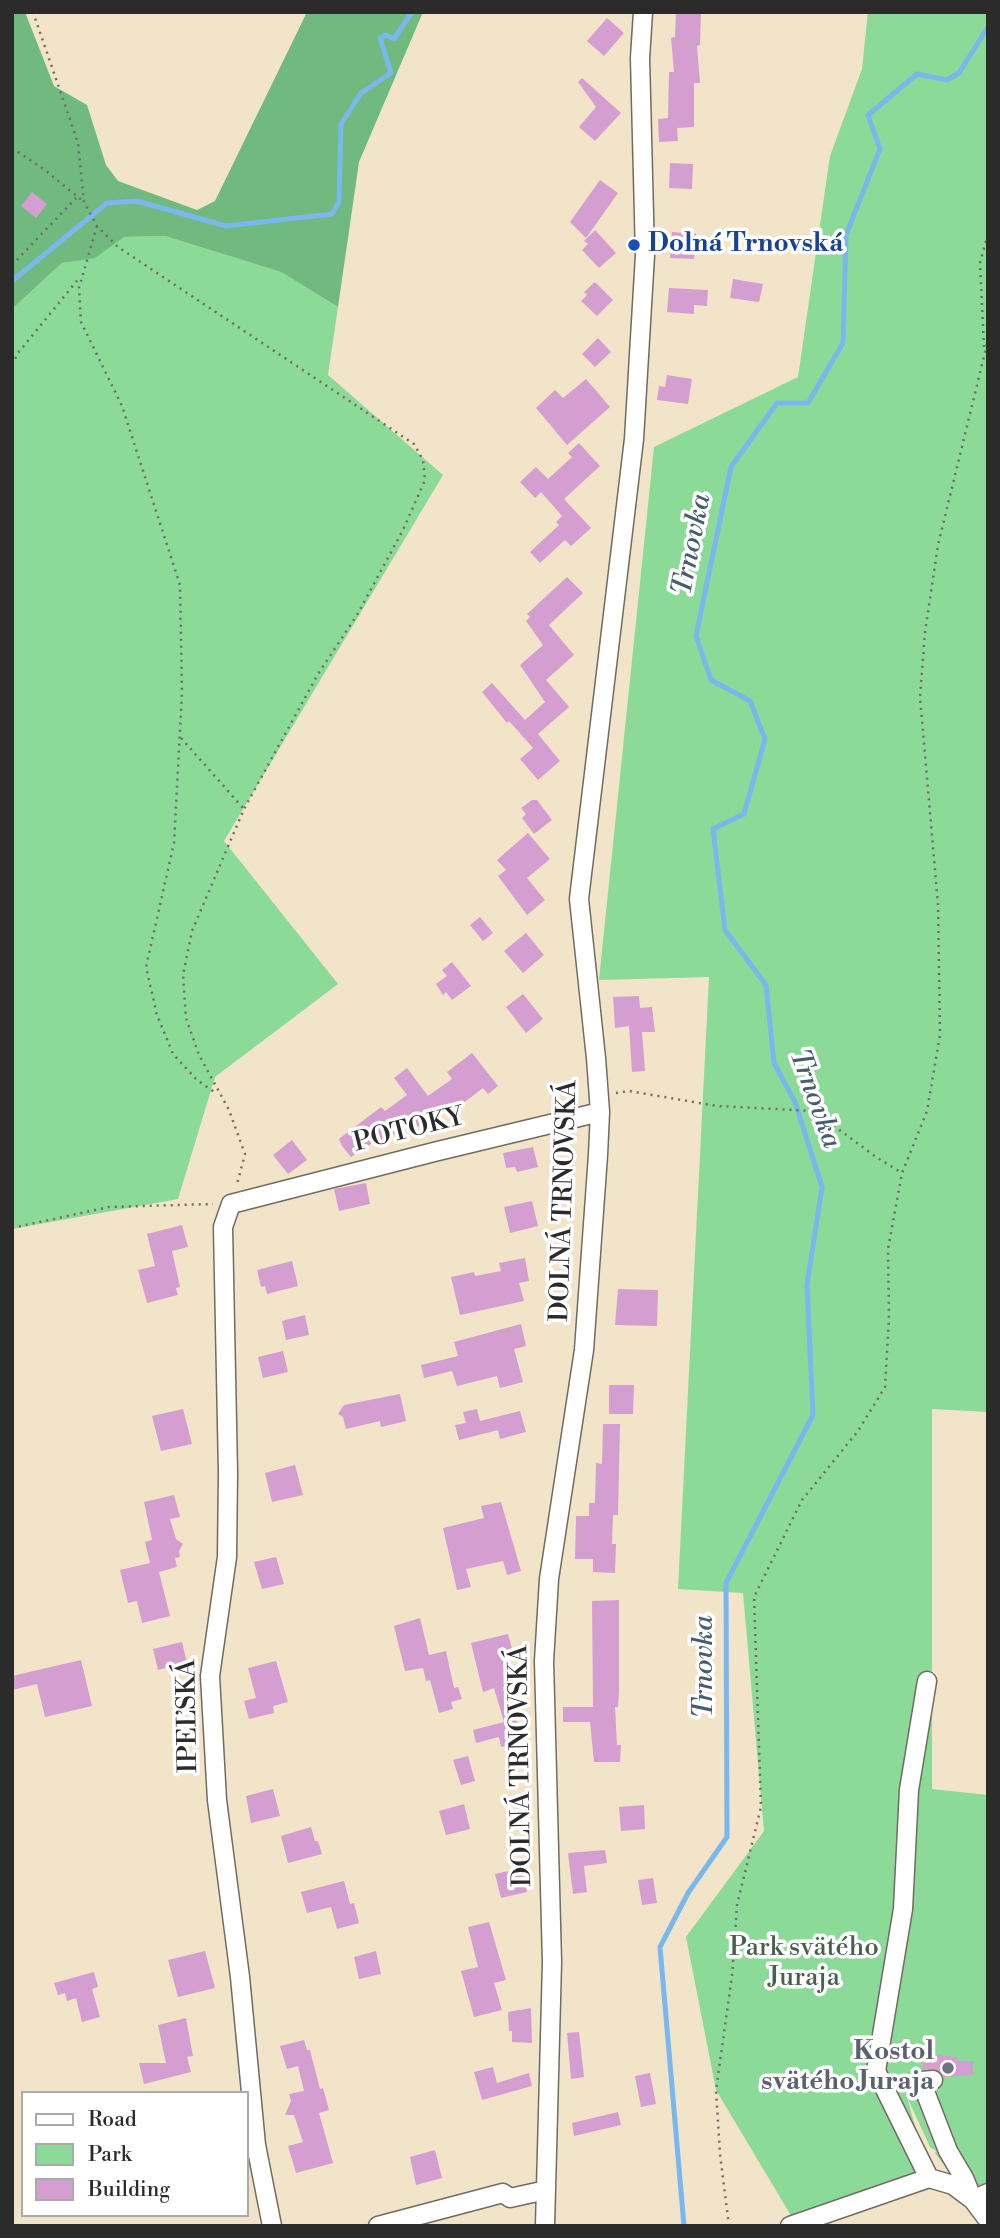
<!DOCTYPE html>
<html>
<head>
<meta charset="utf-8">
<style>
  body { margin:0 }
  #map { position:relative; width:1000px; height:2238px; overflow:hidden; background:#f1e4c9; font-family:"Libre Bodoni",serif }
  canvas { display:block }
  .frame { position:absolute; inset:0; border:14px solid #2b2b2b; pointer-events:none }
  .legend { position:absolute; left:21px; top:2091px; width:228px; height:126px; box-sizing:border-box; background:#fff; border:2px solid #aaa; margin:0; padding:9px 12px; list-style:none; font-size:21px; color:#2b2b2b }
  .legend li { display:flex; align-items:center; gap:14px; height:35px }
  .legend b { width:35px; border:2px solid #aaa }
</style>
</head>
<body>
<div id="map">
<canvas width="1000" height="2238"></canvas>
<div class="frame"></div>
<ul class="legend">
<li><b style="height:9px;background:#fff"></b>Road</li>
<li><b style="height:19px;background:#8bda98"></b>Park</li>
<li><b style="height:19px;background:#d49fd0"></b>Building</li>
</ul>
</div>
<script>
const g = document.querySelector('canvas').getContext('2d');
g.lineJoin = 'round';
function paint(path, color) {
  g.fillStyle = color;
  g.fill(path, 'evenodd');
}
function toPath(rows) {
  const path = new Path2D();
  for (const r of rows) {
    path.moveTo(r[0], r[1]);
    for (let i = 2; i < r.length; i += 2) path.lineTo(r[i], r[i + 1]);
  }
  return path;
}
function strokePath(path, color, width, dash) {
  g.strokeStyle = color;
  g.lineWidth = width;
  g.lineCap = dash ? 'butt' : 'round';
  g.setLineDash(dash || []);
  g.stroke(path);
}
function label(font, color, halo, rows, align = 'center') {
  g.font = font + ' "Libre Bodoni",serif';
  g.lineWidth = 7;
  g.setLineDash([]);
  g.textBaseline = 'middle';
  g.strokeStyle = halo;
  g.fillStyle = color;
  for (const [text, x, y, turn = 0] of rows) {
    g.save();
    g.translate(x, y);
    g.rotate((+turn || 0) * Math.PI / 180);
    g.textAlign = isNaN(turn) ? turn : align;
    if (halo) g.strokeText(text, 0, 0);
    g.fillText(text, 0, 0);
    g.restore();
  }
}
paint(toPath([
  [868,12,988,12,988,1412,932,1409,932,1789,988,1795,988,2194,958,2183,935,2153,936,2151,930,2147,907,2097,929,2178,796,2224,716,2090,686,1937,764,1831,743,1593,678,1589,709,977,599,980,654,447,798,377,830,156,862,69],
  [165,236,281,272,338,307,328,375,443,475,224,841,338,984,215,1077,178,1199,12,1229,12,309,62,263,95,257,123,237]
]), '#8bda98');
paint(toPath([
  [12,12,25,12,54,86,87,105,106,165,118,181,197,210,215,201,307,12,423,12,359,162,338,307,281,272,165,236,124,237,95,258,62,263,12,309]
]), '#70ba80');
strokePath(toPath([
  [12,281,107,203,137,201,226,226,332,214,339,202,341,124,361,93,391,73,380,38,386,35,394,39,412,12],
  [684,2226,660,1947,688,1893,727,1837,726,1583,813,1415,807,1285,822,1187,795,1102,774,1063,766,985,725,930,713,829,744,814,765,739,750,701,711,680,696,636,731,467,777,403,808,403,843,343,846,235,880,149,868,115,917,74,947,80,959,73,988,27]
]), '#7ab7ed', 5);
paint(toPath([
  [676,12,701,12,700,45,697,46,700,83,694,83,694,127,677,128,678,141,659,142,658,119,668,118,669,72,674,72,671,38,675,37],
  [607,18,624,33,604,56,587,41],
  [582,78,621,113,595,141,579,127,596,107,578,82],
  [670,163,693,164,692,189,669,188],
  [600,180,618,193,586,238,570,222],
  [32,192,47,204,36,218,21,206],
  [595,230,616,253,599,268,582,250,588,244,584,241],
  [672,232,696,234,694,259,670,258],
  [733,279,763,284,759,302,730,298],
  [595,282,613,300,597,316,581,301,587,295,584,292],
  [669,288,708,290,707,306,694,305,694,314,667,312],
  [598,338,611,352,595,367,582,354],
  [667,375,692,379,688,404,657,400,659,386,665,387],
  [586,379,610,407,567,445,536,408,555,390,563,398],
  [579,443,600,466,564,499,591,528,571,546,565,540,540,563,530,552,559,525,556,522,562,516,541,492,535,498,520,482,536,467,548,479,572,457,568,453],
  [567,577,583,593,549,625,574,655,546,680,569,707,538,734,560,761,538,780,520,759,533,748,509,721,507,723,482,692,492,683,525,720,545,702,520,665,543,645,526,621,530,617,527,614],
  [532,800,537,800,552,820,534,834,522,818,526,814,521,808],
  [528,833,550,859,527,878,545,900,527,915,498,876,506,870,497,860],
  [480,917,493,933,483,941,470,925],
  [526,933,544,955,523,973,504,951],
  [452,962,471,986,452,1000,446,992,443,995,436,984,447,976,442,970],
  [523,994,543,1019,526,1033,506,1007],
  [639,996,640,1008,652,1007,655,1032,642,1032,645,1071,632,1072,629,1026,615,1028,613,997],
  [472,1053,498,1086,488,1094,483,1088,454,1110,449,1103,411,1132,406,1125,384,1142,380,1138,351,1157,342,1146,339,1139,381,1107,385,1111,407,1095,394,1078,407,1068,428,1096,452,1079,447,1072],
  [292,1140,307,1160,288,1174,273,1155],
  [533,1147,538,1167,517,1172,515,1167,506,1168,503,1153],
  [366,1183,370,1204,339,1211,334,1189],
  [532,1201,538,1226,510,1233,504,1207],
  [182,1225,188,1247,172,1251,180,1287,176,1288,178,1295,147,1303,138,1270,155,1266,147,1234],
  [525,1258,529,1281,519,1283,524,1301,460,1315,451,1277,474,1272,475,1276,501,1271,499,1263],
  [292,1261,298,1286,267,1294,265,1286,261,1287,257,1270],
  [618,1289,658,1290,657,1326,615,1325],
  [305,1315,309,1335,286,1340,282,1321],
  [521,1324,526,1346,514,1349,523,1382,500,1388,497,1376,457,1386,452,1371,424,1378,421,1365,458,1356,454,1342],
  [283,1351,288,1372,263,1378,258,1357],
  [609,1385,634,1385,633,1414,609,1414],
  [400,1394,406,1421,381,1427,380,1421,346,1429,343,1417,338,1414,344,1405],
  [183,1409,192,1444,161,1451,152,1416],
  [477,1409,480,1421,520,1411,526,1432,500,1439,498,1430,459,1440,455,1425,466,1423,463,1412],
  [603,1424,620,1424,618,1515,613,1515,612,1544,616,1544,615,1573,593,1572,593,1559,575,1559,576,1516,589,1516,589,1503,595,1503,596,1463,602,1464],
  [295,1465,303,1495,272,1502,265,1473],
  [174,1495,180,1517,170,1519,176,1539,183,1544,179,1551,180,1557,175,1558,177,1567,159,1572,170,1616,142,1623,137,1601,128,1603,120,1570,150,1563,145,1542,152,1540,144,1502],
  [501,1502,521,1571,507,1575,503,1561,466,1569,471,1587,457,1590,443,1528,484,1518,481,1506],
  [276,1557,284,1584,262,1589,254,1562],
  [619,1600,619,1692,618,1707,615,1707,617,1745,621,1745,620,1762,594,1762,590,1722,563,1722,563,1707,593,1707,592,1601],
  [420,1618,429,1655,446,1651,454,1688,458,1687,462,1699,451,1702,453,1709,439,1713,430,1680,426,1681,423,1668,405,1671,394,1626],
  [508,1634,514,1656,507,1658,517,1694,510,1696,522,1742,501,1747,499,1737,476,1743,473,1730,504,1722,494,1688,483,1692,471,1643],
  [182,1642,187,1663,158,1670,153,1649],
  [81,1660,92,1706,45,1717,37,1684,12,1690,12,1676],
  [276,1661,288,1702,273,1706,274,1713,249,1719,244,1701,256,1698,248,1668],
  [468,1756,475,1781,461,1785,453,1760],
  [273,1789,280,1816,251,1823,246,1796],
  [464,1804,470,1829,446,1835,439,1811],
  [644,1805,645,1829,621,1831,619,1807],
  [311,1827,315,1841,318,1841,322,1854,288,1863,281,1836],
  [605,1850,607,1863,584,1866,587,1892,573,1894,568,1853],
  [522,1868,527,1892,501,1898,495,1874],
  [653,1878,657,1903,642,1905,638,1880],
  [344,1881,350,1904,354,1903,359,1923,337,1929,331,1907,307,1913,301,1892],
  [489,1922,506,1980,494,1983,502,2010,474,2017,461,1971,478,1967,468,1927],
  [205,1951,215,1988,178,1997,168,1960],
  [376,1951,381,1974,359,1979,354,1957],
  [94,1972,98,1987,92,1989,100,2017,82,2022,76,1998,67,2001,65,1993,58,1995,54,1983],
  [531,2008,532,2043,512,2042,512,2031,509,2031,508,2012],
  [186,2018,193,2056,187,2057,191,2072,144,2084,139,2063,166,2063,158,2025],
  [579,2032,584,2077,571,2079,567,2033],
  [304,2040,307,2050,310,2050,320,2089,323,2088,329,2110,319,2113,333,2163,296,2173,288,2146,303,2142,294,2115,285,2115,291,2101,289,2094,304,2091,298,2066,287,2069,280,2046],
  [937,2055,957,2057,957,2061,973,2061,973,2075,944,2077,937,2069,923,2069,923,2059,937,2059],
  [493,2067,497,2083,529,2073,532,2086,482,2100,474,2072],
  [650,2073,656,2104,641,2107,635,2076],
  [618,2112,621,2125,574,2136,572,2123],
  [435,2150,442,2178,416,2185,410,2157]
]), '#d49fd0');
const minor = toPath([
  [927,1681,909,1790,903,1909,876,2071,929,2178],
  [933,2080,921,2081,948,2151,964,2178,973,2200,988,2193],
  [272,2226,256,2145,240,1977,217,1800,210,1676,227,1557,228,1473,223,1227,231,1204,434,1152,600,1112],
  [378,2226,503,2193,510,2198,546,2190],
  [545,2226,552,1962,544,1661,549,1579,584,1350,598,1155,600,1112,596,1058,579,899,634,439,645,255,640,58,643,12],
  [790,2226,929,2178,953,2185,973,2200,988,2220]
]);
strokePath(minor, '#706c62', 21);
strokePath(toPath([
  [33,12,78,143,84,202,97,226,118,247,414,444,423,460,425,480,403,530,357,615,318,674,244,809,192,931,183,975,186,1018,199,1055,229,1110,245,1154,237,1184],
  [12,148,45,170,84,202],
  [97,226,79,288,81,322,122,406,180,585,182,693,174,843,146,967,157,1015,173,1054,197,1080,217,1094],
  [12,265,77,197],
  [984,347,980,263,988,233],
  [12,365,18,353,80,277],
  [181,738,244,809],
  [616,1093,629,1091,717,1106,814,1111,876,1157,902,1173],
  [12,1228,109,1207,213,1204],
  [729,2226,720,2154,716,2090,732,1976,737,1905,761,1807,754,1597,802,1500,858,1431,885,1387,889,1318,888,1249,902,1173,927,1111,940,1035,938,905,920,697,925,632,938,545,988,340]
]), '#706c62', 2.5, [2, 5]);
strokePath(minor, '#fff', 18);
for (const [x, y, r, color] of [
  [634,245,7,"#1a4fb4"],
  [948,2068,7,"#6b7280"]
]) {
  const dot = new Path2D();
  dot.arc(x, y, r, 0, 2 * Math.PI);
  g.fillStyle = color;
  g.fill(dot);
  strokePath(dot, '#fff', 2.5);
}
label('bold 26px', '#164399', '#fff', [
  ["Dolná Trnovská",648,245]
], 'left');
label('26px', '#2b2b2b', '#fff', [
  ["POTOKY",409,1131,-14],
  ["DOLNÁ TRNOVSKÁ",565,1201,-88],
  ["IPEĽSKÁ",189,1716,-91],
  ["DOLNÁ TRNOVSKÁ",522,1766,-91]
]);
label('26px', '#48604c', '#fff', [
  ["Park svätého",804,1949],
  ["Juraja",804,1979]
]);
label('bold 26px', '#5b616d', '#fff', [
  ["Kostol",934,2053],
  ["svätého Juraja",934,2083]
], 'right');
label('italic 28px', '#475c6f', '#fff', [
  ["Trnovka",693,545,-79],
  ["Trnovka",814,1099,70],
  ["Trnovka",705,1667,-90]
]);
</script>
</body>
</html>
